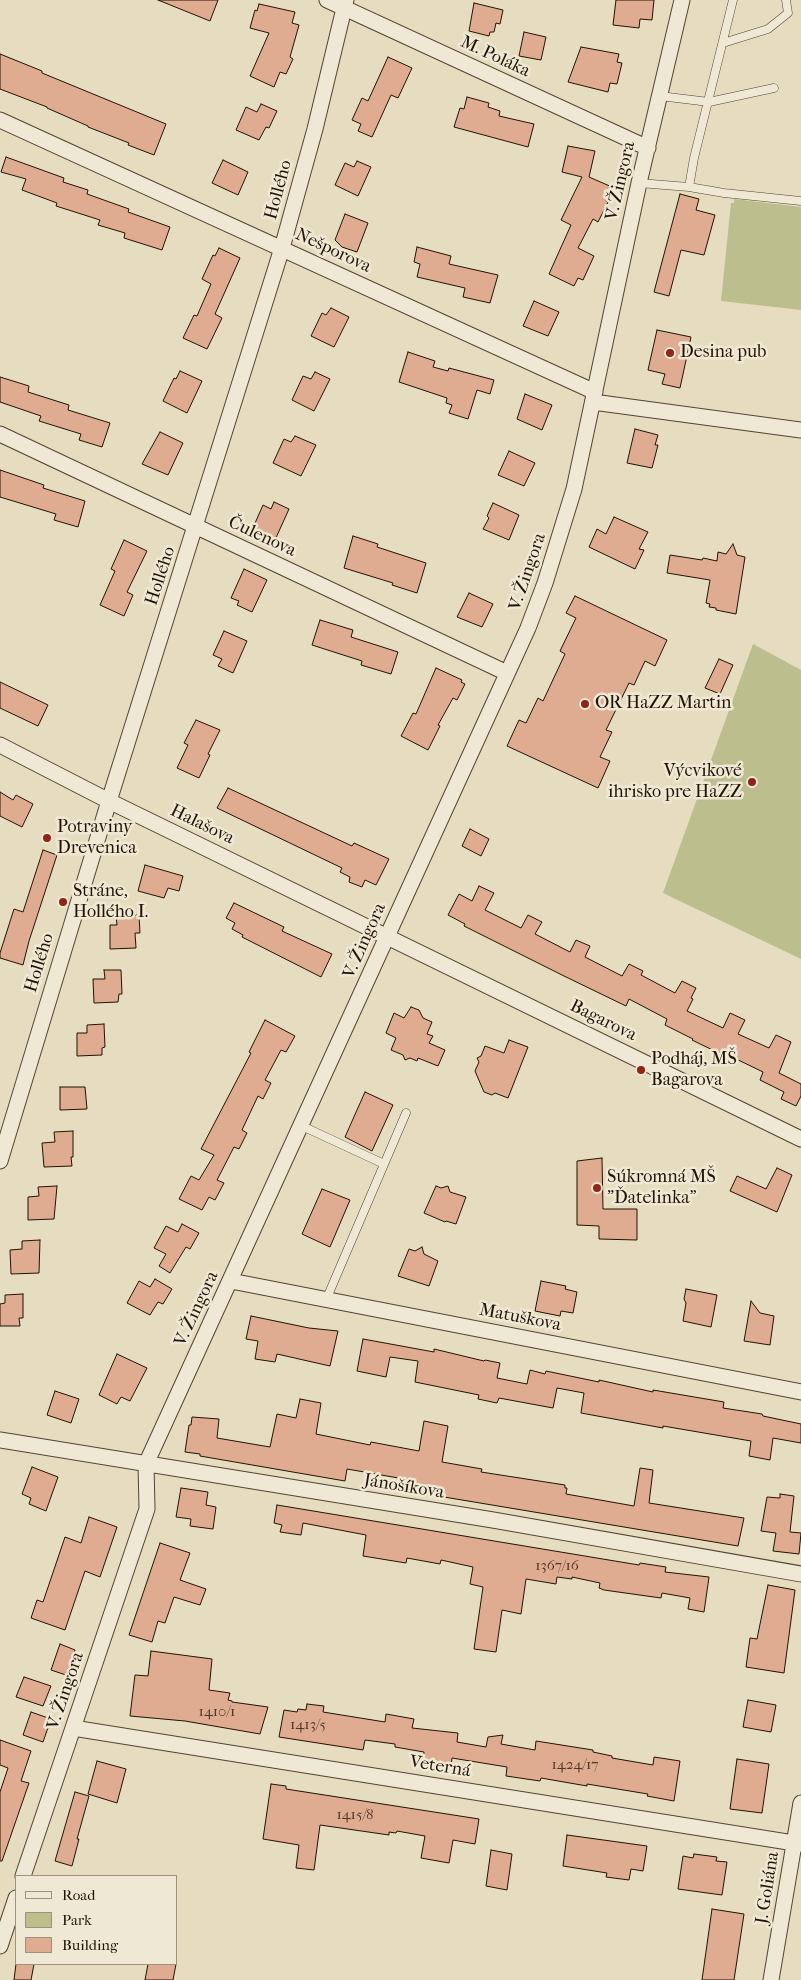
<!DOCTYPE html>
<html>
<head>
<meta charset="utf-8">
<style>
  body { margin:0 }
  #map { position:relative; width:801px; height:1980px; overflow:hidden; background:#e6dcbf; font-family:"IM FELL French Canon",serif }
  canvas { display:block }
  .legend { position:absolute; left:15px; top:1875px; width:162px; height:90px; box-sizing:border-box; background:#efe8d5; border:1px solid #9d9281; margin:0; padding:6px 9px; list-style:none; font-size:15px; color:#221202 }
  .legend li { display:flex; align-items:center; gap:10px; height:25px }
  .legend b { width:25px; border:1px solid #9d9281 }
</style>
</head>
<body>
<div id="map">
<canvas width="801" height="1980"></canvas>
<ul class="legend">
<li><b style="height:6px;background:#efe8d5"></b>Road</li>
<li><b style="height:14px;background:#bcbe8d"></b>Park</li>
<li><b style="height:14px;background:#dfac92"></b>Building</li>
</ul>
</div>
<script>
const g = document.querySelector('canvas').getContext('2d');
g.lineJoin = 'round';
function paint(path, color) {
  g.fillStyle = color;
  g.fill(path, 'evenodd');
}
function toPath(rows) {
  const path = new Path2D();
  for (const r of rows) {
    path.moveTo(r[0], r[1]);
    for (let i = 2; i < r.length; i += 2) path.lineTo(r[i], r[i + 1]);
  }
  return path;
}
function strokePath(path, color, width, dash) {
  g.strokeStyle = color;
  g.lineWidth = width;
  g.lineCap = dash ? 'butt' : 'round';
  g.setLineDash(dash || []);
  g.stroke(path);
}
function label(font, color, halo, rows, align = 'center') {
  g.font = font + ' "IM FELL French Canon",serif';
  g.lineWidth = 5;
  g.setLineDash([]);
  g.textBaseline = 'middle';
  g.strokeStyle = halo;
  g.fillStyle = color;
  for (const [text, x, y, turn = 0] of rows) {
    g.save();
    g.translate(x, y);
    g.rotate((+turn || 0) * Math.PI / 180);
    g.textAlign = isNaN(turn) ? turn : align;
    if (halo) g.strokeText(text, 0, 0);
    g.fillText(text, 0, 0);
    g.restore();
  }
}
paint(toPath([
  [734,199,801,207,801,310,721,301,731,203,734,203],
  [753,644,801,670,801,959,663,893]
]), '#bcbe8d');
const building = toPath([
  [158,0,218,0,210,21,158,0],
  [616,0,654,0,652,20,640,19,639,28,613,25,616,0],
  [474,3,503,10,500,24,496,23,494,32,490,32,489,36,469,31,474,3],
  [259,4,295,12,292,23,299,25,290,57,293,59,286,74,280,72,274,87,250,76,269,33,250,28,255,10,257,11,259,4],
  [524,32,546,37,541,60,519,56,524,32],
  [581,47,619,54,617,62,622,63,617,84,610,83,608,92,568,82,581,47],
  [0,54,42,71,42,73,166,124,154,155,128,145,129,143,88,127,88,126,47,108,47,107,0,89,0,54],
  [388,57,412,68,398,98,391,95,372,137,358,131,361,124,352,120,362,98,368,101,388,57],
  [467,97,489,103,488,107,500,111,499,116,534,124,528,147,454,127,460,108,464,109,467,97],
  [261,104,277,111,269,128,266,127,259,140,236,130,246,107,257,112,261,104],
  [568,146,595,151,589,177,612,187,606,201,608,202,598,222,593,219,578,248,594,256,583,280,578,278,574,286,549,274,571,225,561,220,582,177,562,172,568,146],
  [6,157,64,178,63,182,88,190,87,194,129,209,128,212,170,227,162,250,124,238,125,233,98,225,100,220,56,206,57,203,22,190,26,179,1,172,6,157],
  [223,160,248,172,238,195,212,183,223,160],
  [357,161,371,167,358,196,335,185,345,163,354,167,357,161],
  [680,194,699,199,696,210,715,215,704,255,681,250,669,296,654,292,680,194],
  [345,214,368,223,357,252,342,247,335,240,345,214],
  [417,247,451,256,449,264,498,275,490,303,463,297,465,288,417,277,420,264,414,262,417,247],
  [219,248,240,258,215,314,222,318,207,349,183,338,194,315,197,316,211,284,202,279,213,255,215,256,219,248],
  [534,301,559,312,548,336,523,326,534,301],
  [331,308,349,317,334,347,311,336,322,313,326,315,331,308],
  [657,330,691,337,680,388,662,384,665,374,648,370,657,330],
  [408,352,435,361,433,367,448,371,449,368,494,380,490,394,477,390,468,419,449,413,452,405,446,403,447,398,399,382,408,352],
  [180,371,202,381,187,413,163,401,174,378,176,379,180,371],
  [315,372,330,379,314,411,292,400,303,376,311,379,315,372],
  [0,377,29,386,28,392,69,405,68,410,110,423,102,447,79,440,81,434,39,421,41,416,0,402,0,377],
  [525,394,552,405,542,430,517,419,525,394],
  [635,429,658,435,655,445,658,445,652,468,627,463,635,429],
  [160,432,183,443,168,475,142,464,160,432],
  [295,436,316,445,301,476,273,463,284,439,291,442,295,436],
  [509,451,535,463,524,486,498,475,509,451],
  [0,470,44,485,43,488,85,501,78,527,54,520,56,514,0,497,0,470],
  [274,502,289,509,275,540,252,530,263,505,271,509,274,502],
  [493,503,519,515,509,540,483,529,489,518,487,516,493,503],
  [614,517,648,532,639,549,644,550,635,569,589,547,597,529,606,534,614,517],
  [353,536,378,544,377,547,426,563,417,593,392,585,393,583,344,568,353,536],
  [124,540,147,551,127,592,133,595,124,616,100,605,115,571,111,569,124,540],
  [733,544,737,555,745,557,736,614,716,610,716,608,709,607,710,604,706,603,710,580,667,573,670,555,702,560,703,558,717,561,718,552,726,554,733,544],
  [244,569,267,580,252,612,237,605,239,601,231,598,244,569],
  [469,593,493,604,482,627,457,617,469,593],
  [575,596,667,640,655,666,645,661,634,685,629,683,606,730,612,732,600,757,610,761,598,788,507,746,519,720,526,723,538,698,543,701,565,654,560,651,576,618,566,613,575,596],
  [320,620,353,630,351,637,398,652,391,674,361,665,362,661,312,645,320,620],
  [224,631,247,641,233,673,218,666,222,659,213,655,224,631],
  [719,659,733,665,720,694,705,688,719,659],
  [436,668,462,680,461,682,465,684,457,700,453,698,438,725,440,726,428,750,401,736,413,713,416,714,436,668],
  [0,682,48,705,38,726,0,708,0,682],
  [196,720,220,730,208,754,210,755,199,778,177,768,188,745,184,743,196,720],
  [228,788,352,846,354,843,389,859,376,885,365,880,362,887,349,882,350,877,340,872,342,868,217,808,228,788],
  [0,792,13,800,16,795,33,804,22,827,0,816,0,792],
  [470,829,489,839,481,856,462,846,470,829],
  [43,850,57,855,29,941,23,965,0,958,0,953,14,909,23,912,43,850],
  [145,865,183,876,179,891,168,888,164,898,138,891,145,865],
  [479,886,494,893,485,910,521,928,528,915,542,922,535,934,570,952,576,940,590,946,585,957,622,976,629,964,643,971,641,975,675,993,682,981,696,988,691,998,693,999,687,1011,723,1028,730,1013,745,1020,738,1034,769,1048,776,1035,791,1042,779,1073,801,1084,801,1096,796,1106,781,1099,784,1092,760,1080,763,1072,728,1055,727,1057,692,1040,693,1039,665,1025,667,1019,629,999,626,1006,564,976,464,926,465,924,448,915,459,894,472,901,479,886],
  [234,903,284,927,282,931,332,954,321,977,242,937,243,935,232,929,235,923,226,918,234,903],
  [139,915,140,933,135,933,136,948,110,949,110,925,117,925,116,916,139,915],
  [104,970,121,970,122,994,119,994,118,1002,94,1003,93,979,105,979,104,970],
  [411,1007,419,1010,423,1018,432,1022,427,1034,433,1036,429,1043,445,1050,438,1066,418,1058,417,1061,410,1058,405,1060,403,1055,391,1050,396,1038,386,1033,394,1013,404,1018,411,1007],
  [265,1020,295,1036,286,1052,281,1050,265,1080,271,1083,263,1099,258,1096,242,1130,247,1133,239,1149,234,1147,217,1180,224,1183,215,1200,209,1197,202,1210,179,1199,191,1176,199,1180,214,1155,201,1149,251,1053,249,1052,265,1020],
  [104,1024,105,1047,102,1048,102,1055,77,1056,77,1033,87,1033,87,1025,104,1024],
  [509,1040,528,1047,508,1098,495,1093,492,1095,484,1092,475,1071,479,1062,477,1058,481,1056,485,1046,504,1053,509,1040],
  [60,1087,85,1087,87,1109,60,1110,60,1087],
  [365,1092,393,1105,372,1151,345,1137,365,1092],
  [73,1131,73,1157,71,1157,72,1166,44,1167,42,1143,55,1142,54,1132,73,1131],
  [602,1158,603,1209,637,1209,637,1240,599,1239,599,1226,577,1225,577,1161,602,1158],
  [777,1168,792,1175,777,1212,730,1191,737,1176,766,1189,777,1168],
  [57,1186,54,1219,28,1220,28,1197,39,1196,38,1187,57,1186],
  [436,1186,441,1188,448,1186,450,1192,466,1197,456,1224,446,1221,445,1222,424,1213,436,1186],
  [322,1189,350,1200,330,1247,302,1234,322,1189],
  [182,1224,199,1233,190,1249,186,1247,170,1273,159,1266,166,1254,154,1248,166,1226,178,1232,182,1224],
  [40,1240,39,1273,11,1274,10,1250,22,1249,22,1241,40,1240],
  [422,1247,424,1254,438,1261,429,1286,398,1276,409,1249,415,1251,422,1247],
  [155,1279,172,1289,163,1304,158,1302,150,1315,127,1303,139,1281,150,1287,155,1279],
  [541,1281,566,1286,565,1289,577,1292,573,1313,561,1311,560,1316,535,1311,541,1281],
  [686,1289,717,1295,711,1327,683,1321,686,1303,684,1299,686,1289],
  [23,1294,23,1318,19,1318,20,1326,0,1326,0,1304,5,1303,5,1295,23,1294],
  [751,1301,760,1313,774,1316,770,1345,744,1341,751,1301],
  [251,1316,309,1328,338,1331,330,1366,277,1354,275,1362,255,1359,258,1341,246,1339,251,1316],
  [363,1339,434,1352,434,1349,484,1361,485,1360,500,1363,497,1378,527,1384,530,1370,545,1374,546,1371,599,1382,599,1380,653,1392,653,1390,724,1402,723,1408,762,1414,763,1416,801,1424,801,1443,773,1438,770,1460,749,1456,751,1441,663,1426,663,1428,581,1413,584,1393,557,1388,553,1408,499,1398,497,1403,478,1399,479,1395,415,1382,418,1361,390,1357,386,1377,357,1371,363,1339],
  [117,1354,147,1368,130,1401,121,1397,117,1404,99,1395,117,1354],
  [55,1391,79,1399,71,1423,47,1415,55,1391],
  [300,1399,321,1403,316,1434,370,1445,371,1442,419,1451,424,1421,448,1426,442,1462,482,1469,481,1472,565,1485,565,1488,567,1488,566,1494,634,1506,640,1468,653,1470,649,1503,744,1518,738,1546,408,1491,410,1480,347,1469,345,1481,200,1456,200,1454,185,1452,189,1425,191,1425,192,1417,219,1419,217,1438,270,1447,277,1414,296,1418,300,1399],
  [32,1467,58,1477,46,1511,29,1504,31,1498,22,1494,32,1467],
  [181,1488,208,1492,206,1505,216,1507,213,1529,190,1526,191,1519,176,1517,181,1488],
  [780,1494,794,1496,790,1532,801,1533,799,1554,773,1551,776,1533,761,1531,767,1497,780,1498,780,1494],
  [277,1505,639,1565,640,1563,666,1567,665,1572,709,1577,704,1612,688,1609,690,1598,662,1593,661,1598,604,1590,599,1588,600,1583,572,1577,572,1579,557,1577,556,1584,526,1579,521,1614,502,1610,496,1652,474,1649,483,1587,470,1584,473,1567,441,1560,440,1564,407,1558,406,1563,363,1556,366,1535,303,1523,301,1535,280,1532,282,1525,274,1523,277,1505],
  [89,1517,117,1527,100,1577,85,1571,65,1630,31,1618,37,1600,43,1602,65,1537,81,1543,89,1517],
  [160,1543,190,1553,180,1580,206,1589,200,1605,174,1597,165,1623,158,1621,152,1642,129,1635,160,1543],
  [768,1585,795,1590,784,1673,746,1667,750,1638,757,1639,768,1585],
  [60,1644,75,1650,66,1675,51,1670,60,1644],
  [151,1651,212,1659,209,1690,230,1693,228,1700,232,1701,232,1702,268,1707,260,1734,185,1721,130,1716,135,1675,148,1676,151,1651],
  [24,1677,51,1686,43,1706,16,1697,24,1677],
  [748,1700,776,1705,771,1732,743,1727,748,1700],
  [307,1704,324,1706,323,1712,385,1722,386,1714,414,1719,412,1728,458,1733,457,1742,486,1747,488,1737,503,1735,501,1744,535,1750,536,1741,593,1750,593,1752,612,1756,612,1758,653,1765,654,1757,680,1761,674,1801,647,1796,648,1794,587,1784,587,1786,541,1778,540,1781,506,1776,507,1767,452,1758,451,1766,423,1763,424,1752,395,1747,395,1744,365,1740,363,1750,279,1737,284,1710,297,1712,298,1709,306,1710,307,1704],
  [31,1712,51,1719,43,1742,23,1735,31,1712],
  [0,1740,31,1751,21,1781,29,1783,2,1861,0,1861,0,1792,8,1768,0,1765,0,1740],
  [737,1759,769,1764,762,1813,730,1809,737,1759],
  [97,1761,126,1769,117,1803,88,1794,97,1761],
  [271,1784,286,1786,286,1789,479,1819,475,1844,453,1840,449,1863,421,1858,425,1836,397,1831,396,1833,389,1832,389,1835,320,1825,314,1870,296,1868,299,1845,263,1839,271,1784],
  [75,1792,89,1796,77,1839,79,1839,72,1866,55,1861,75,1792],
  [567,1835,647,1846,643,1871,631,1869,629,1880,606,1877,607,1873,563,1866,567,1835],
  [491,1850,512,1854,507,1890,486,1886,491,1850],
  [694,1854,717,1857,716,1861,727,1862,722,1895,678,1889,683,1856,693,1858,694,1854],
  [712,1909,744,1914,734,1980,702,1980,712,1909],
  [16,1964,34,1964,31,1980,14,1980,16,1964],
  [148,1964,176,1964,173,1980,145,1980,148,1964]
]);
paint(building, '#dfac92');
strokePath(building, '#221202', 1);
const lane = toPath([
  [723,43,768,29,788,13,786,0],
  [660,96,709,102,774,88],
  [639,183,689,187,694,158,733,0],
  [689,187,724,193,801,201],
  [302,1126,384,1164],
  [326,1300,406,1113]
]);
const street = toPath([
  [327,0,648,148],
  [0,120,595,392],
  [593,402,801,430],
  [0,434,507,673],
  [0,745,109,801,801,1139],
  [0,1161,109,801,282,248,315,129,346,0],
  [231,1281,801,1392],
  [0,1440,493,1520,801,1574],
  [73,1728,801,1844],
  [23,1876,147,1509,146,1464,528,628,545,583,574,489,639,183,682,0],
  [0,1946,16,1898],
  [771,1980,801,1803]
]);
strokePath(lane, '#534431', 9);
strokePath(street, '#534431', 17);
strokePath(lane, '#efe8d5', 8);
strokePath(street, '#efe8d5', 15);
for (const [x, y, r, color] of [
  [670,353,5,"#8f2418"],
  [585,704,5,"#8f2418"],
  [752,782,5,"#8f2418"],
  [47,838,5,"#8f2418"],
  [63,902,5,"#8f2418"],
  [641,1070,5,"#8f2418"],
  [597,1188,5,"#8f2418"]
]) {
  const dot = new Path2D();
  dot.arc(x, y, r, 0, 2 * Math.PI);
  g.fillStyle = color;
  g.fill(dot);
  strokePath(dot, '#efe8d5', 2);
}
label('15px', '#513826', null, [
  ["1367/16",557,1566],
  ["1410/1",217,1712],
  ["1413/5",308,1725],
  ["1424/17",575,1765],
  ["1415/8",355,1815]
]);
label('18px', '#221202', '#efe8d5', [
  ["M. Poláka",495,57,25],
  ["V. Žingora",621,181,-77],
  ["Hollého",279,190,-75],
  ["Nešporova",333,251,25],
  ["Čulenova",262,537,25],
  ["V. Žingora",528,572,-71],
  ["Hollého",161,576,-72],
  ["Halašova",202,825,26],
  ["V. Žingora",365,941,-66],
  ["Hollého",40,963,-73],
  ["Bagarova",603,1021,26],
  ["V. Žingora",197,1309,-65],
  ["Matuškova",520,1318,11],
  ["Jánošíkova",404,1487,9],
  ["V. Žingora",66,1691,-71],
  ["Veterná",440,1767,9],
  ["J. Goliána",768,1888,-81]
]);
label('18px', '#221202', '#efe8d5', [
  ["Desina pub",680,353],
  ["OR HaZZ Martin",595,704],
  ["Výcvikové",742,772,"right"],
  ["ihrisko pre HaZZ",742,793,"right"],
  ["Potraviny",57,828],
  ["Drevenica",57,849],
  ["Stráne,",73,892],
  ["Hollého I.",73,913],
  ["Podháj, MŠ",651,1060],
  ["Bagarova",651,1081],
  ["Súkromná MŠ",607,1178],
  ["\"Ďatelinka\"",607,1199]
], 'left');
</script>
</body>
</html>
